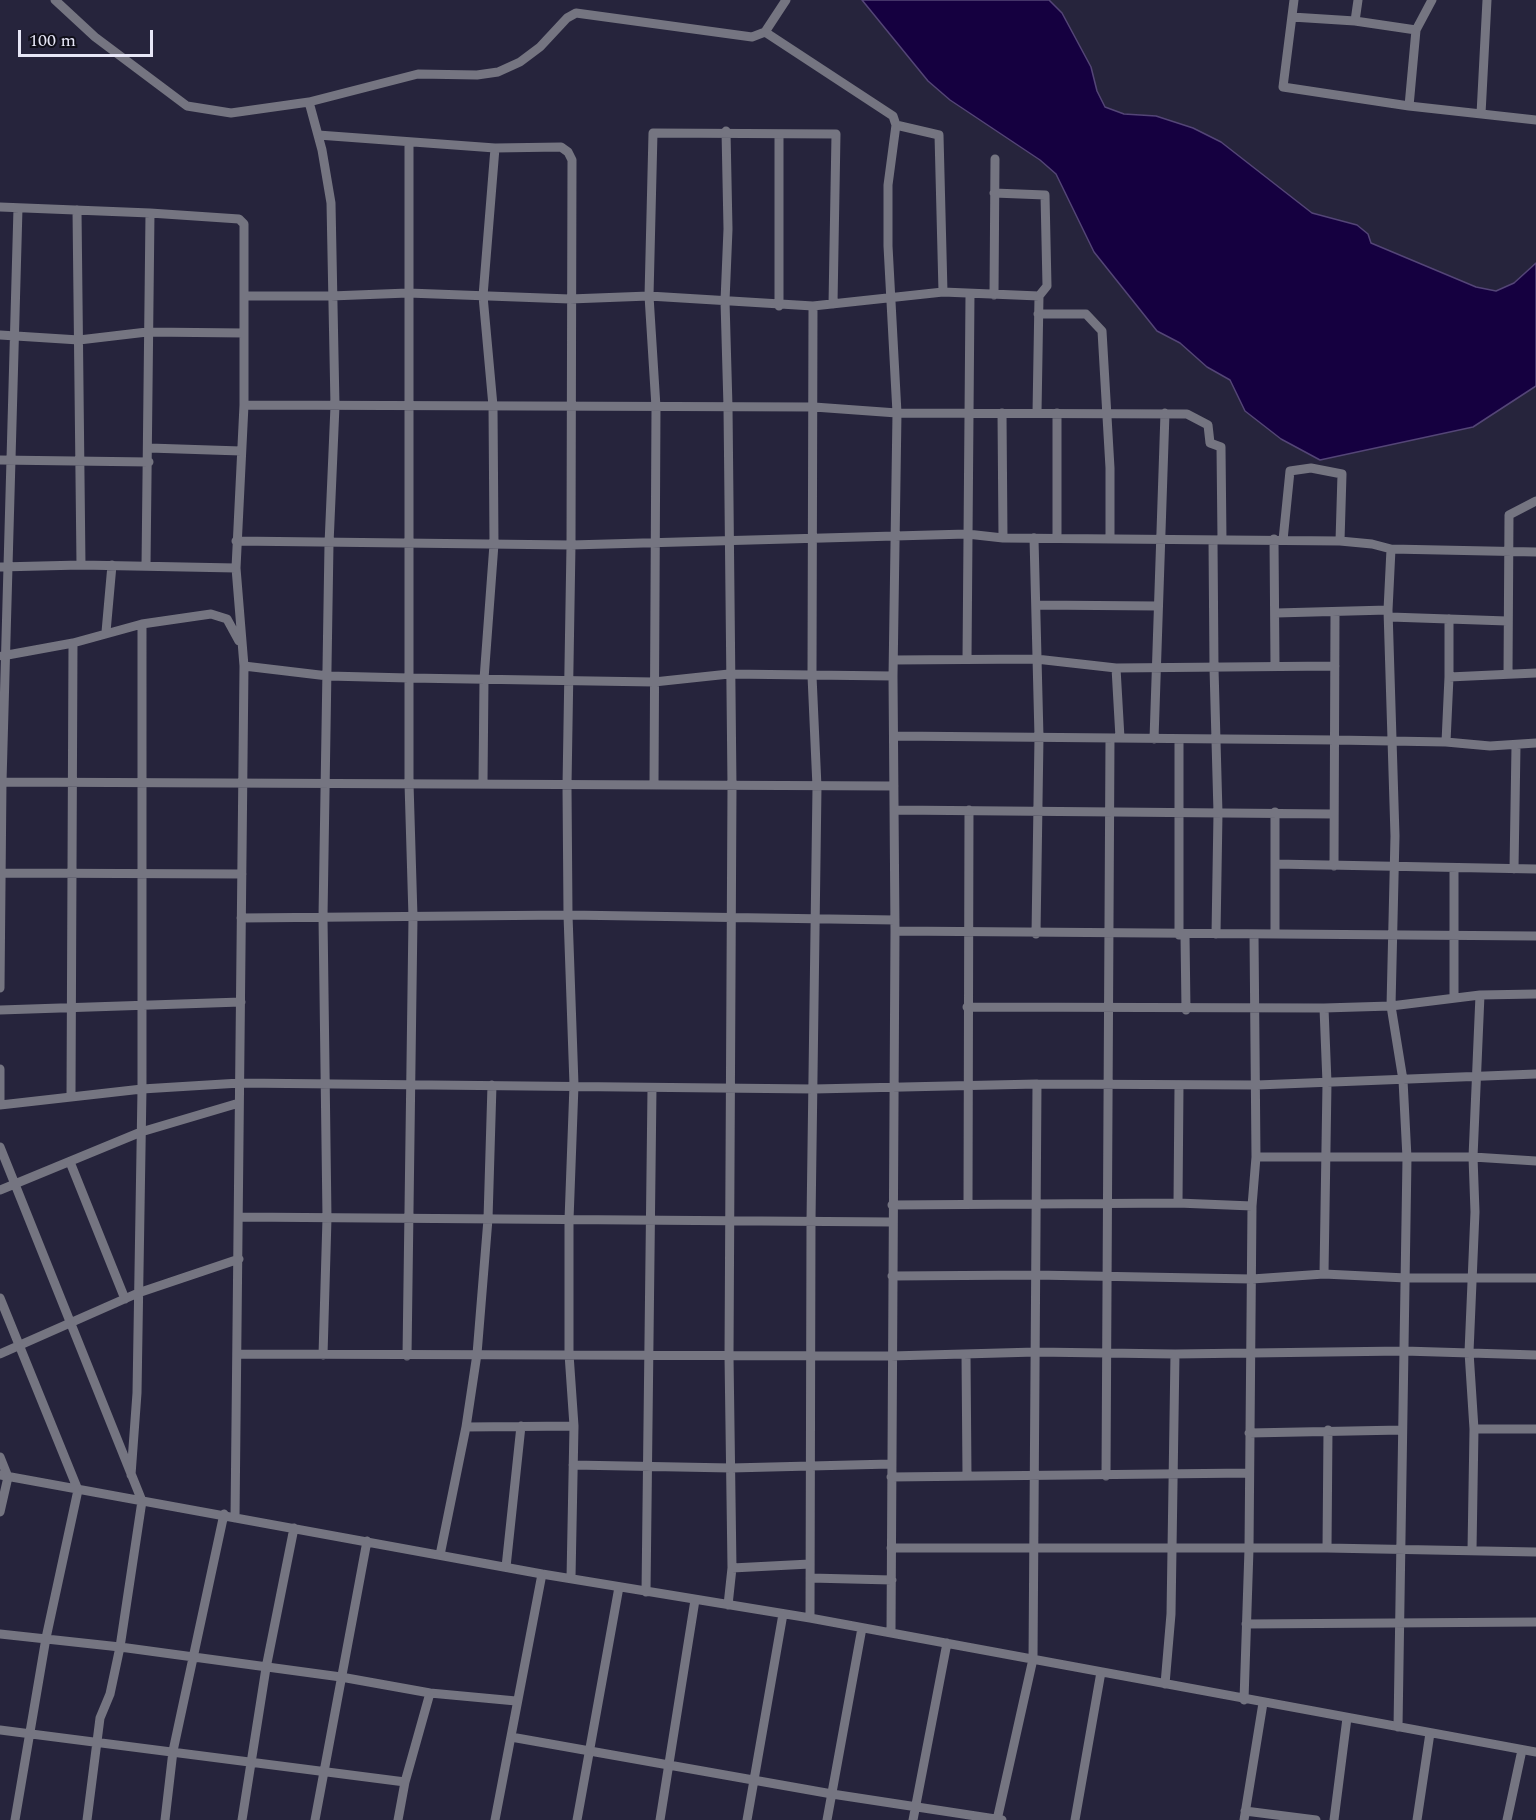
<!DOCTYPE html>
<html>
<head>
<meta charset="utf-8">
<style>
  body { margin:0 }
  #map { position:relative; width:1536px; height:1820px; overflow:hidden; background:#26243c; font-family:Spectral,serif }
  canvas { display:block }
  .scale { position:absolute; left:18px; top:30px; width:135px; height:27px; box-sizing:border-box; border:3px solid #e7e7f7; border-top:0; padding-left:8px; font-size:18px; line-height:21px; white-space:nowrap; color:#e7e7f7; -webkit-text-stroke:4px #100f1a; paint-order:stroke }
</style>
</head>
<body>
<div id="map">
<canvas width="1536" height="1820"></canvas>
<div class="scale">100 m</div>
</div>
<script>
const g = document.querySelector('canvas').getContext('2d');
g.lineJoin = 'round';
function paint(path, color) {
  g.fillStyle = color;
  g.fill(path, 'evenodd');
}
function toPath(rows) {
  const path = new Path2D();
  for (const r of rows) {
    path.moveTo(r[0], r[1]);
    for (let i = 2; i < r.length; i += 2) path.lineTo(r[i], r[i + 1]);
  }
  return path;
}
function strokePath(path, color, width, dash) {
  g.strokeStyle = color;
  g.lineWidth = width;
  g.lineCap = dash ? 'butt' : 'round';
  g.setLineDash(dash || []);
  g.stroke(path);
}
const water = toPath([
  [862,0,1049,0,1062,13,1091,67,1097,91,1105,107,1124,114,1156,116,1193,128,1221,142,1312,213,1357,225,1368,234,1371,243,1476,287,1496,291,1514,283,1536,263,1536,386,1473,427,1320,460,1281,439,1245,411,1230,380,1207,367,1180,343,1157,331,1094,252,1056,174,1040,160,950,100,928,81,862,0]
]);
paint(water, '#150040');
strokePath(water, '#544577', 1.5);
strokePath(toPath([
  [55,0,95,37,187,106,231,113,309,102,418,74,477,75,498,72,520,62,540,47,567,18,576,13,752,37,765,32,786,0],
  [1294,0,1283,87,1409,106,1536,120],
  [1292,17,1355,21,1416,30,1432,0],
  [1355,21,1358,0],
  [765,32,893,116,896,125,888,185,888,246,897,413,893,676,895,931,891,1633],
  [309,102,322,150,331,203,335,406,329,544,323,917,327,1218,323,1355],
  [1409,106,1416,30],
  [1481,114,1487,0],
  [896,125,939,135,943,292],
  [726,131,728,229,725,301,728,407,732,786,729,1356,732,1568,728,1605],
  [779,134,779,306],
  [318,135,495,148,561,147,568,152,572,160,571,545,567,786,568,915,574,1085,569,1220,569,1354,574,1426,571,1578],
  [994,193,1045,195,1047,286,1039,296,1037,413],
  [0,207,150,213,239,219,244,224,244,405,236,568,244,666,235,1518],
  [77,210,81,565],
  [994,295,995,159],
  [244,296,331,296,408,293,570,299,649,296,813,306,943,292,1039,296],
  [1038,314,1086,314,1102,331,1110,468,1110,539],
  [0,335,79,340,147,332,244,333],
  [244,405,814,407,897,413,1187,414,1208,425,1210,443,1221,447,1222,540],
  [1002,413,1003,538],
  [1057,413,1057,537],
  [149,448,241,451],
  [0,460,149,462],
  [1034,538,1039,737,1036,934],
  [1274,539,1275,665],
  [1213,540,1214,668,1218,813,1216,934],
  [1283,540,1290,471,1311,468,1342,474,1340,541],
  [236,541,571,545,967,534,1003,538,1340,541,1372,544,1391,549,1536,552],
  [1391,549,1388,610,1395,836,1391,1006,1403,1080,1407,1158,1398,1727],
  [146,566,150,213],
  [0,567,81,565,236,568],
  [1036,605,1158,606],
  [1276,613,1388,610],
  [1390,617,1507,621],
  [1449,619,1449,677],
  [106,632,112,565],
  [2,656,73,643,142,624,211,614,227,619,239,641],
  [967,659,970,294],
  [894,660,1036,659,1116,668,1335,666],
  [244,666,328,676,409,678,654,682,729,674,893,676],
  [1116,668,1120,738],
  [1508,674,1509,515,1536,501],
  [894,736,1336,740,1446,742,1490,746,1536,743],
  [1154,739,1165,413],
  [1179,739,1179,935],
  [1446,742,1449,677,1536,673],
  [0,782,894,786],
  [483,783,484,679,494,544,493,406,483,296,495,148],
  [654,785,656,407,649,296,653,133,836,134,833,304],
  [895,810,1334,814],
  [1275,812,1275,933],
  [1275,864,1536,869],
  [1334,866,1335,613],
  [1454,868,1454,998],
  [1514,869,1516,746],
  [0,873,242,874],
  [241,918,568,915,895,920],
  [895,931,1536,936],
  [1185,935,1186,1010],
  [0,988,2,782,18,208],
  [967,1007,1324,1008,1391,1006,1480,995,1536,994],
  [0,1010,241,1002],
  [0,1069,0,1105],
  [71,1096,73,643],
  [0,1105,142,1089,240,1083,814,1089,1037,1084,1257,1085,1536,1074],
  [0,1147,142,1501,120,1647,110,1694,100,1718,87,1820],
  [1256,1157,1473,1157,1536,1161],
  [70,1162,125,1299],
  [0,1190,141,1132,239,1103],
  [1178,1203,1179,1086],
  [968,1204,969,810],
  [892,1205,1178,1203,1252,1206],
  [239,1217,892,1222],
  [1324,1274,1327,1083,1324,1008],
  [892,1276,1035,1275,1252,1279,1324,1274,1406,1278,1536,1278],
  [0,1298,78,1490,46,1638,15,1820],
  [0,1354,138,1293,239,1259],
  [238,1354,891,1356,1036,1352,1175,1354,1404,1351,1536,1355],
  [966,1354,967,1476],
  [407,1356,413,917,409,783,409,142],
  [466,1427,574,1426],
  [1474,1429,1536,1429],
  [1249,1433,1402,1430],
  [0,1457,8,1477,0,1512],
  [573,1465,731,1468,891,1464],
  [0,1475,542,1574,810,1618,1536,1752],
  [131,1475,137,1393,142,1089,142,624],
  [1106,1476,1110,738],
  [891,1477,1249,1473],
  [891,1548,1327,1548,1536,1552],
  [1327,1548,1328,1430],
  [1472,1550,1474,1429,1469,1352,1475,1212,1473,1157,1480,995],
  [440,1555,466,1427,477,1354,488,1219,492,1085],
  [506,1567,521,1426],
  [732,1568,810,1564],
  [810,1578,892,1580],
  [646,1592,652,1088],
  [810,1618,811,1221,817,787,812,676,813,306],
  [1246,1624,1536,1622],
  [0,1634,120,1647,341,1677,430,1693,516,1701],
  [1165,1684,1171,1614,1175,1354],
  [1244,1700,1249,1549,1252,1206,1256,1157,1254,934],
  [0,1730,405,1782],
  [511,1737,832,1794,1002,1820],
  [1245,1811,1316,1820],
  [165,1820,173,1751,224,1514],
  [242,1820,266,1668,294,1528],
  [315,1820,367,1541],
  [398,1820,405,1782,430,1693],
  [495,1820,542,1574],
  [577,1820,619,1587],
  [660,1820,695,1600],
  [747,1820,783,1614],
  [827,1820,862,1628],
  [913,1820,947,1643],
  [997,1820,1033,1659,1037,1084],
  [1075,1820,1101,1672],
  [1244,1820,1263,1703],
  [1334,1820,1347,1718],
  [1417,1820,1430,1733],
  [1507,1820,1522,1750]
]), '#757581', 9);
</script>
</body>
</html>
